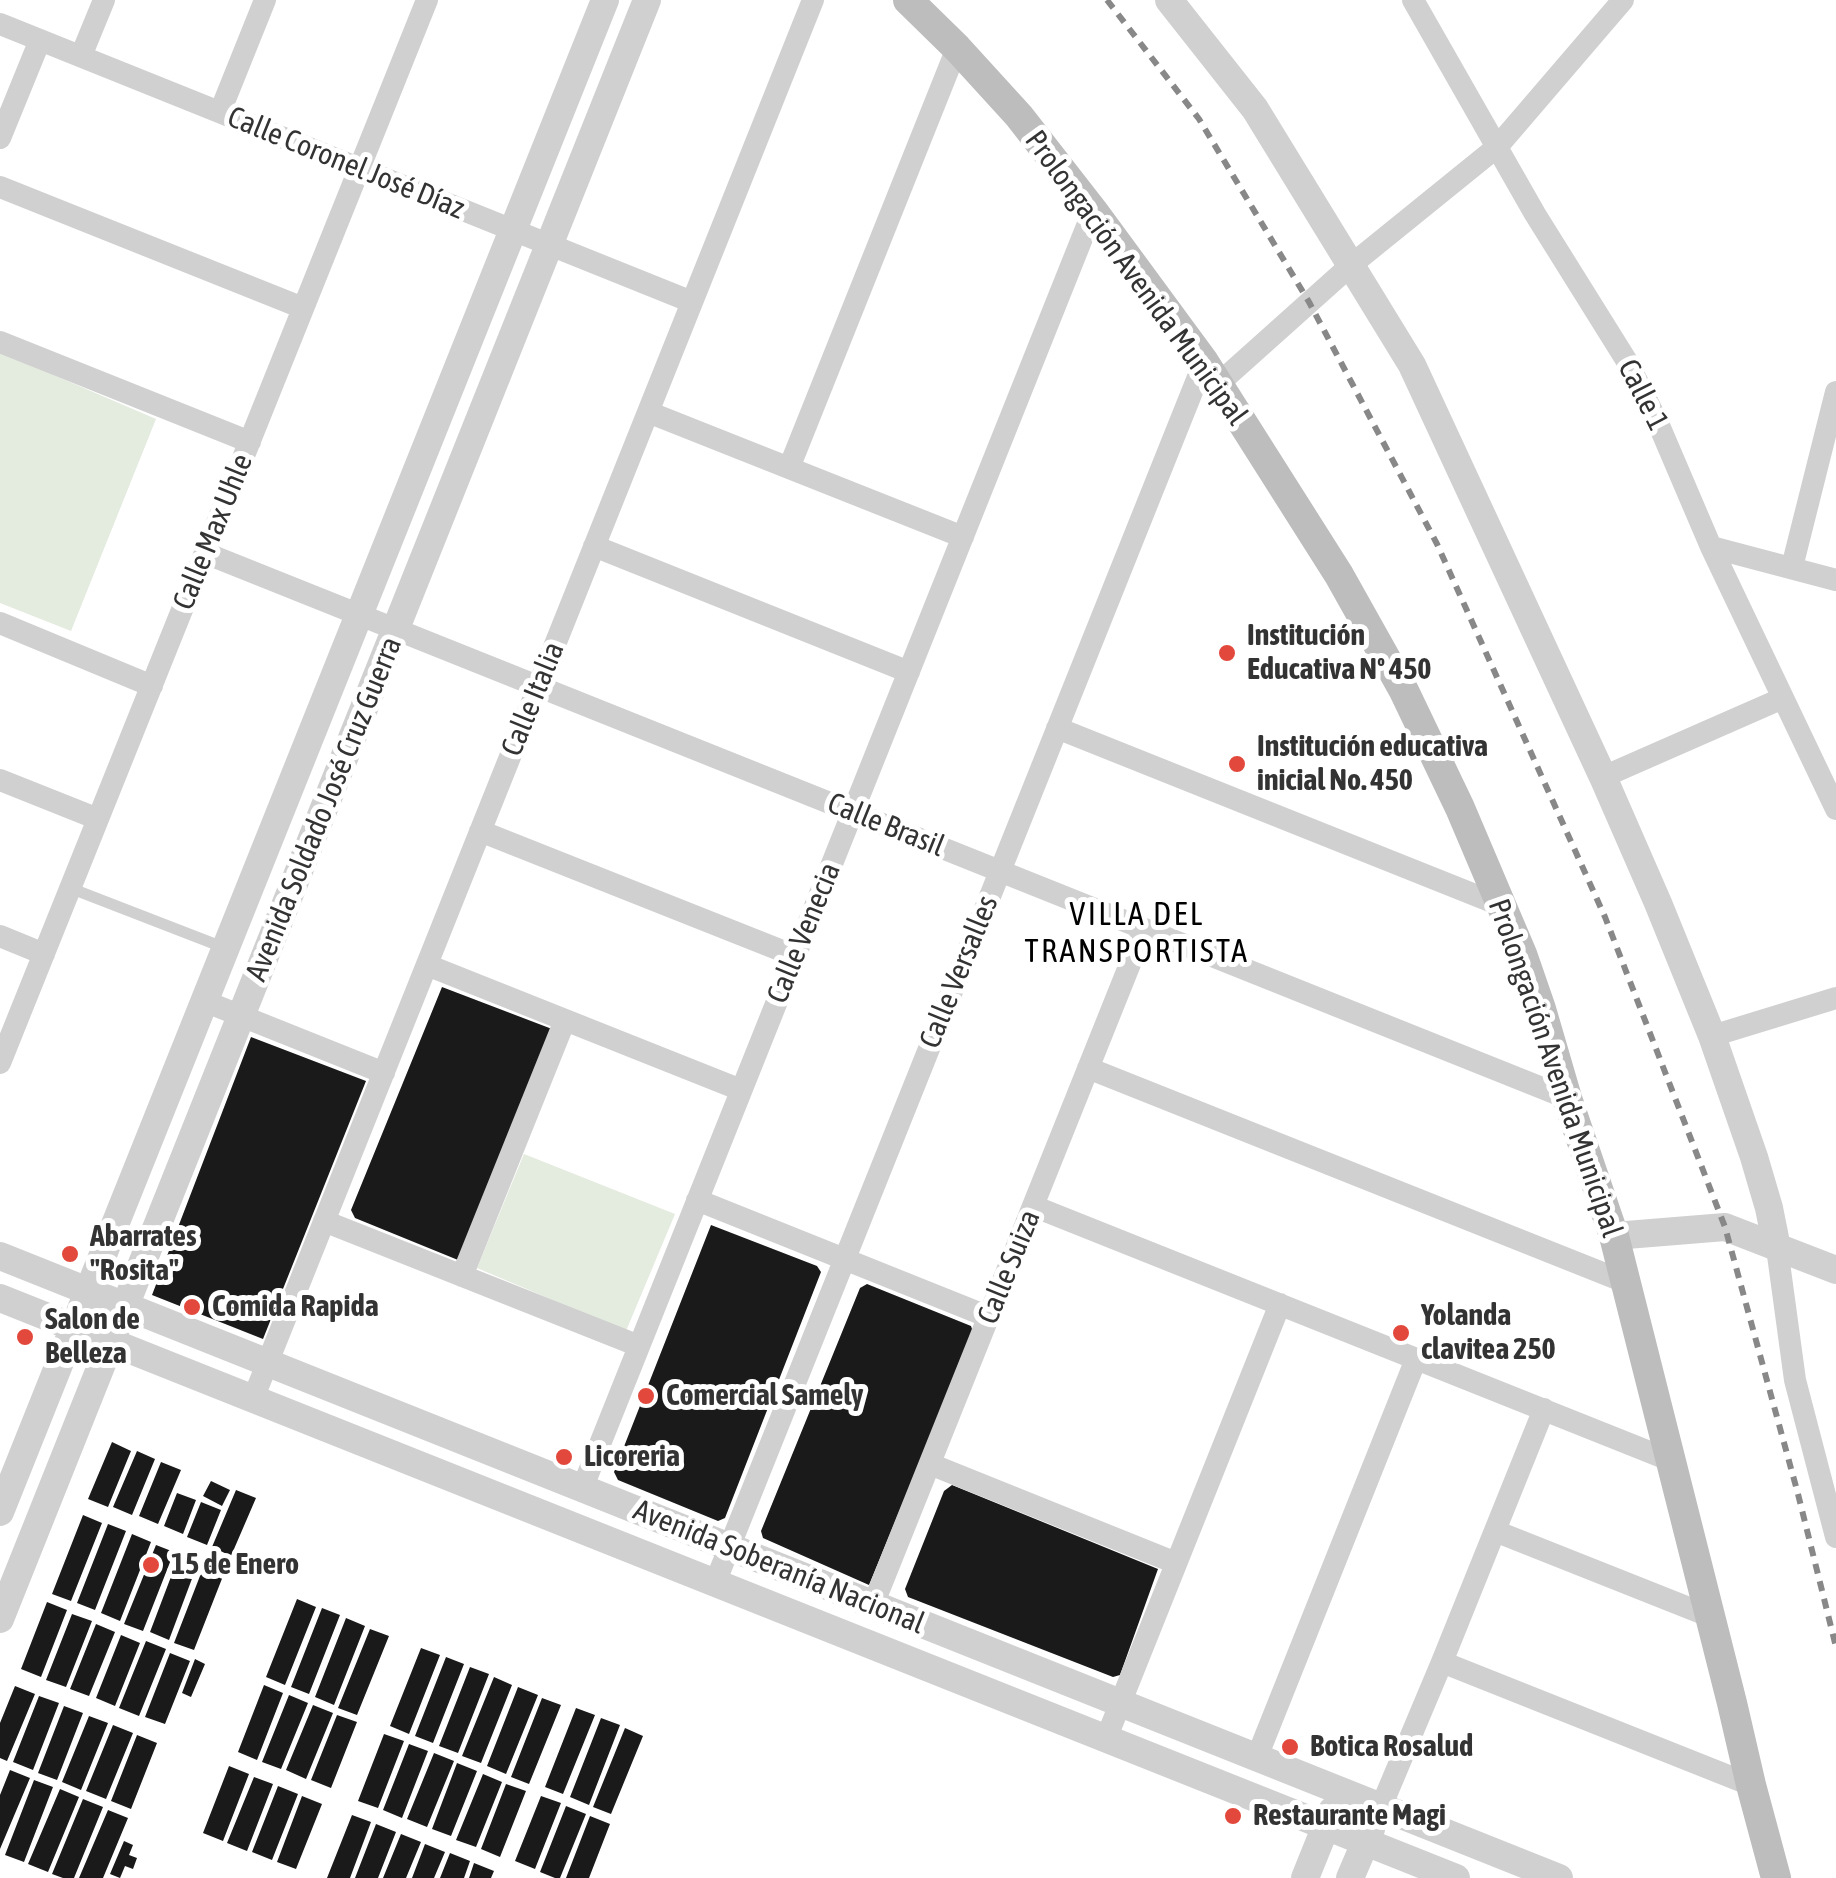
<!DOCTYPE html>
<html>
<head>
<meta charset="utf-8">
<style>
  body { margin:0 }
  canvas { display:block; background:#fff }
</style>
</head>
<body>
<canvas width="1836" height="1878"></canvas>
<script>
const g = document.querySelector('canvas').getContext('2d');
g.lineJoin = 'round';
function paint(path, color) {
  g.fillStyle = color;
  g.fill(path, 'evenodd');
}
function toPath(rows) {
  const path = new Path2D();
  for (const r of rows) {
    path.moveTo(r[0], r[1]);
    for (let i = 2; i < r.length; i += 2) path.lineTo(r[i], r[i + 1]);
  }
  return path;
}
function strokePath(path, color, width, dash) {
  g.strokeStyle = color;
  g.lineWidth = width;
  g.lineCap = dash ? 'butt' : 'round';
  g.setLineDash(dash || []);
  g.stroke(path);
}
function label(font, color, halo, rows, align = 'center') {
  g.font = font + ' "Asap Condensed",sans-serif';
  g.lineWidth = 10;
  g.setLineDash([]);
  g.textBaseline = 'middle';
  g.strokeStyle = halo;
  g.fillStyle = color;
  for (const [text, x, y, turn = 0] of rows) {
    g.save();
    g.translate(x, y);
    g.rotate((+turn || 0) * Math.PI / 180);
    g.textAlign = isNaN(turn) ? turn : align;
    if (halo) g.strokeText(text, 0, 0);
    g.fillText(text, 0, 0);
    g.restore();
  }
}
paint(toPath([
  [0,352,156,419,71,631,0,603],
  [524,1154,675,1214,626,1331,477,1268]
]), '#e4ebdf');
paint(toPath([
  [442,987,552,1029,458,1260,355,1218,351,1210],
  [251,1037,366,1081,263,1339,152,1295],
  [711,1225,817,1266,821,1272,725,1518,718,1521,618,1480,614,1472],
  [867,1284,971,1326,973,1332,869,1585,763,1538,761,1531,860,1288],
  [112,1442,131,1451,108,1507,88,1499],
  [137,1451,155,1459,132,1515,113,1507],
  [161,1462,181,1470,158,1524,139,1516],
  [211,1481,230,1490,222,1506,203,1496],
  [952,1485,1158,1569,1120,1675,1113,1677,908,1597,905,1589,944,1491],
  [236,1490,256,1498,231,1556,212,1547],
  [177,1493,196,1500,183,1534,164,1526],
  [201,1502,221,1510,207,1545,187,1537],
  [83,1515,102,1523,71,1601,52,1594],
  [108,1524,126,1531,95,1610,77,1603],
  [132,1534,151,1542,120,1621,101,1613],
  [156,1545,174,1552,143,1631,124,1624],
  [180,1553,199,1560,169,1640,150,1632],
  [205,1563,225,1571,194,1650,174,1643],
  [297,1599,316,1607,285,1685,266,1677],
  [47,1602,67,1610,41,1677,21,1669],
  [322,1608,340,1615,309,1694,291,1687],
  [72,1614,92,1621,66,1687,46,1680],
  [346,1618,365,1626,334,1705,315,1697],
  [96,1624,115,1632,89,1696,70,1689],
  [370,1629,389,1636,357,1715,338,1708],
  [121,1635,140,1643,115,1706,96,1698],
  [146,1641,166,1649,139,1716,119,1708],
  [421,1648,440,1655,409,1734,390,1726],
  [170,1653,190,1661,165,1724,145,1717],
  [446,1657,464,1664,433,1743,415,1736],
  [195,1659,205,1664,191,1697,182,1693],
  [470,1667,489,1674,458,1753,439,1746],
  [494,1677,512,1685,481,1763,462,1756],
  [264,1685,283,1693,257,1760,238,1752],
  [15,1686,35,1694,7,1761,0,1758,0,1723],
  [518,1687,538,1695,506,1774,487,1766],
  [289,1695,308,1703,281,1769,262,1762],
  [39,1696,59,1703,33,1770,13,1762],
  [542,1698,561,1705,529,1784,511,1777],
  [313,1705,333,1713,306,1779,286,1770],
  [64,1706,83,1713,57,1780,38,1773],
  [576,1708,595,1715,563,1794,545,1787],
  [337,1715,357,1722,331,1788,311,1780],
  [89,1716,108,1723,81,1790,62,1782],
  [601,1718,620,1725,589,1805,570,1797],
  [113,1725,133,1733,106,1799,86,1791],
  [625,1728,643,1736,611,1814,593,1807],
  [384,1734,404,1741,378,1808,358,1801],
  [137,1735,157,1743,131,1809,111,1801],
  [409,1744,428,1751,402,1818,383,1810],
  [434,1753,454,1761,427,1827,407,1819],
  [457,1763,477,1771,451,1836,432,1829],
  [229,1766,249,1774,223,1841,203,1833],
  [10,1770,30,1778,0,1849,0,1795],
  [483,1774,502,1782,476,1847,456,1840],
  [254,1777,273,1784,247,1851,227,1843],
  [34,1780,53,1787,24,1862,5,1855],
  [506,1784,526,1791,500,1857,481,1849],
  [278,1786,298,1794,272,1860,252,1852],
  [60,1789,79,1797,48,1872,28,1864],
  [302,1796,322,1804,296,1869,277,1862],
  [541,1796,561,1803,535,1869,515,1861],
  [83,1799,103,1807,74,1878,63,1878,52,1874],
  [566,1806,586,1814,560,1878,555,1878,540,1872],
  [108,1810,128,1818,103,1878,79,1878],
  [352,1815,371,1822,350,1878,327,1878],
  [590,1816,610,1824,589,1878,566,1878],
  [376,1824,396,1832,378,1878,355,1878],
  [401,1834,421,1842,406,1878,383,1878],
  [124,1841,133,1845,129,1855,137,1858,133,1869,125,1866,120,1878,110,1874],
  [425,1844,445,1852,434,1878,412,1878],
  [450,1853,470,1861,464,1878,440,1878],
  [474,1863,494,1871,491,1878,469,1878]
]), '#1a1a1a');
strokePath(toPath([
  [70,888,225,948]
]), '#d0d0d0', 11);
strokePath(toPath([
  [1413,0,1535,214,1628,363,1658,423,1711,547,1836,809],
  [0,24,692,302],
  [81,56,104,0],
  [220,112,265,0],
  [0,138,40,40],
  [0,187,303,308],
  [0,342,250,442],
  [1217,385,1350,266,1497,147,1623,0],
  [648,412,963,537],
  [789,468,957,48],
  [594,546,909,672],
  [1711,547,1836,580],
  [205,553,1567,1098],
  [1792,567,1836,392],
  [0,623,152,686],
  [1057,728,1500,905],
  [1603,777,1783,698],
  [0,780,98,819],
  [480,831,795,956],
  [0,936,44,954],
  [427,965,741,1090],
  [204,1001,384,1073],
  [1712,1036,1836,998],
  [0,1063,427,0],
  [1088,1068,1625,1282],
  [697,1200,989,1317],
  [1033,1206,1672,1461],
  [324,1221,639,1346],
  [1777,1248,1795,1380,1836,1537],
  [462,1276,565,1020],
  [253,1399,813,0],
  [930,1464,1176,1563],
  [582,1489,1093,211],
  [1495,1531,1709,1616],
  [715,1583,1204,362],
  [873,1605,1144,929],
  [1442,1662,1751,1785],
  [1106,1739,1280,1304],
  [1257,1757,1416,1359],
  [1381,1807,1442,1662,1544,1409]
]), '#d0d0d0', 22);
strokePath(toPath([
  [1169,0,1255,109,1412,365,1603,777,1658,903,1712,1036,1754,1157,1769,1208,1777,1248],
  [1614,1236,1725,1227,1836,1270],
  [0,1256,1559,1878],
  [0,1298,1456,1878],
  [0,1512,605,0],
  [0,1619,647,0],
  [1305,1878,1332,1811],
  [1350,1878,1371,1829]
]), '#d0d0d0', 28);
strokePath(toPath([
  [908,0,957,48,1019,116,1093,211,1204,362,1339,575,1404,691,1460,808,1522,954,1541,1009,1567,1098,1614,1236,1732,1703,1751,1785,1776,1878]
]), '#bdbdbd', 30);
strokePath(toPath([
  [1107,0,1199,119,1309,302,1437,544,1605,917,1725,1227,1798,1494,1836,1647]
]), '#888', 6, [10, 8]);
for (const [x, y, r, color] of [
  [1227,653,10,"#e2483c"],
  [1237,764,10,"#e2483c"],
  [70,1254,10,"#e2483c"],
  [192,1307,10,"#e2483c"],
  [1401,1333,10,"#e2483c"],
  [25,1337,10,"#e2483c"],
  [646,1396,10,"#e2483c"],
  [564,1457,10,"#e2483c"],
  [151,1565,10,"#e2483c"],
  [1290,1747,10,"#e2483c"],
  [1233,1816,10,"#e2483c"]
]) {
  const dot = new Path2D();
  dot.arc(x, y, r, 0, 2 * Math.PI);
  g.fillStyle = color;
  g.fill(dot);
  strokePath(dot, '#fff', 4);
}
label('30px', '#333', '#fff', [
  ["Calle Coronel José Díaz",346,163,22],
  ["Prolongación Avenida Municipal",1136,278,54],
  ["Calle 1",1643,395,63],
  ["Calle Max Uhle",213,532,-68],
  ["Calle Italia",533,699,-68],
  ["Avenida Soldado José Cruz Guerra",324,809,-68],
  ["Calle Brasil",886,825,22],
  ["Calle Venecia",804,933,-68],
  ["Calle Versalles",959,972,-68],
  ["Prolongación Avenida Municipal",1555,1068,71],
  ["Calle Suiza",1009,1267,-68],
  ["Avenida Soberanía Nacional",779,1567,22]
]);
label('bold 30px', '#333', '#fff', [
  ["Institución",1247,636],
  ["Educativa Nº 450",1247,670],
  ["Institución educativa",1257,747],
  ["inicial No. 450",1257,781],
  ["Abarrates",90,1237],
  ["\"Rosita\"",90,1271],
  ["Comida Rapida",212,1307],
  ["Yolanda",1421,1316],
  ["clavitea 250",1421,1350],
  ["Salon de",45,1320],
  ["Belleza",45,1354],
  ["Comercial Samely",666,1396],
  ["Licoreria",584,1457],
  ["15 de Enero",171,1565],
  ["Botica Rosalud",1310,1747],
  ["Restaurante Magi",1253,1816]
], 'left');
g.letterSpacing = '2.5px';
label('32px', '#000', '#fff', [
  ["VILLA DEL",1137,915],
  ["TRANSPORTISTA",1137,952]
]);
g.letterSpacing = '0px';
</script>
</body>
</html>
